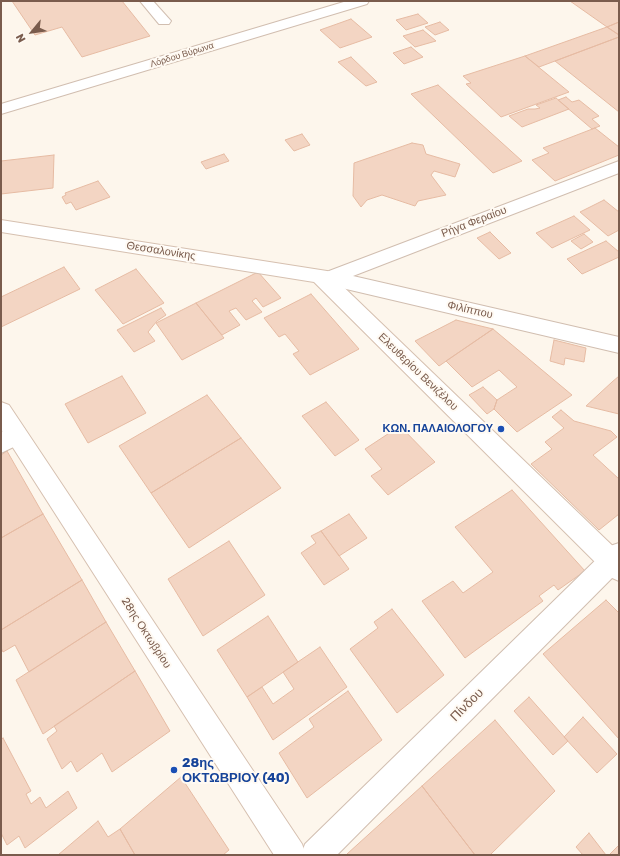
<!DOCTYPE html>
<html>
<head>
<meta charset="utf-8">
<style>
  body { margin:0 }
  #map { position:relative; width:620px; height:856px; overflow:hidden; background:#fdf6ec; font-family:Rubik,sans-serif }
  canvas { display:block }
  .frame { position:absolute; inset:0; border:2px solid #7a5c4d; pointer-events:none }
  .north { position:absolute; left:12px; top:12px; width:40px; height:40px; -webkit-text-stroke:3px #fffaf3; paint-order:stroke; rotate:241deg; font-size:11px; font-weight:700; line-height:16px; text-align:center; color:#7a5c4d }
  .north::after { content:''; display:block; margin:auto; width:14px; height:18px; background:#7a5c4d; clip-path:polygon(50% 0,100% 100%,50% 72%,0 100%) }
</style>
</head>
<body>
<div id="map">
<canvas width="620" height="856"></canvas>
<div class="frame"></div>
<div class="north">N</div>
</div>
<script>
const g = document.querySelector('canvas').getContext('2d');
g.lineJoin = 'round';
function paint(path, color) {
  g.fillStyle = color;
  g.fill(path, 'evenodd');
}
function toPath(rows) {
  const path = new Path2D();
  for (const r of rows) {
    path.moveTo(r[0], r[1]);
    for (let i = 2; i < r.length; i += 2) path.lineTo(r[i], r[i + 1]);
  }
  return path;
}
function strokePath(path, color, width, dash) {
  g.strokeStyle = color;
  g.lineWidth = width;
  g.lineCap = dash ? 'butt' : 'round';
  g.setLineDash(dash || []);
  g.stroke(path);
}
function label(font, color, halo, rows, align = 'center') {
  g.font = font + ' Rubik,sans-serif';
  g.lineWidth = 4;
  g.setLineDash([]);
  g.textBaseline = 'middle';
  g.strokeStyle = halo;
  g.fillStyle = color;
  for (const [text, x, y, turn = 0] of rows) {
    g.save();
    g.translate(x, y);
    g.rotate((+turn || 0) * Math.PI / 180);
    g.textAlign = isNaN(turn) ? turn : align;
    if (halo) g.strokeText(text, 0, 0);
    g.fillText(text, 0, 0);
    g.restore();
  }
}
const building = toPath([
  [12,1,122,1,150,36,82,57,62,27,35,35,12,1],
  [570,1,619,1,619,22,607,27,570,1],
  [418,14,428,23,406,30,396,20,418,14],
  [351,19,372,37,340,48,320,30,351,19],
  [440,22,449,30,435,35,425,27,440,22],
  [619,22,619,35,607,27,619,22],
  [607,27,619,35,619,37,539,67,525,56,607,27],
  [423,30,436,41,415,47,403,36,423,30],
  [619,37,619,112,555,61,619,37],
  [411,47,423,57,404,64,393,53,411,47],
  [525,56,569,92,501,117,466,84,471,83,463,76,525,56],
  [351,57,377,82,366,86,338,62,351,57],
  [438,85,522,161,493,173,411,94,438,85],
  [566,97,572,102,579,100,599,116,592,119,600,126,592,129,558,100,566,97],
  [556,98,569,109,522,127,509,116,528,109,535,109,540,108,536,105,556,98],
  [595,128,619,147,619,155,555,181,532,160,549,153,543,148,595,128],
  [302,134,310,145,294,151,285,140,302,134],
  [412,143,423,145,426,154,460,164,455,177,434,171,431,175,446,195,418,201,415,206,382,195,367,200,361,207,353,196,354,163,412,143],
  [224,154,229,161,206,169,201,162,224,154],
  [54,155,53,188,1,194,1,161,54,155],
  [98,181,110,197,76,210,71,202,66,204,62,197,66,195,65,193,98,181],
  [604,200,619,212,619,230,608,236,580,212,604,200],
  [574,216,590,230,552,248,536,233,574,216],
  [490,232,511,253,499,259,477,238,490,232],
  [584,234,593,242,581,249,571,241,584,234],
  [606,241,619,252,619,257,582,274,567,259,606,241],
  [64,267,80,289,1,327,1,297,64,267],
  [136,269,164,303,123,324,95,290,136,269],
  [258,272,281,298,263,307,256,298,252,301,262,312,246,320,236,308,229,311,240,325,222,335,196,303,258,272],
  [311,294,359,349,310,375,293,354,299,351,285,334,279,337,264,318,311,294],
  [196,303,224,338,182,360,156,323,196,303],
  [161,308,166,315,157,321,148,332,155,341,134,352,117,330,161,308],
  [456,320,493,329,439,366,415,341,456,320],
  [493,329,572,395,517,432,494,409,497,400,517,387,499,370,472,387,446,361,493,329],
  [554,340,586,348,584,362,565,358,564,365,550,361,554,340],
  [122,376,146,413,88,443,65,404,122,376],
  [619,376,619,414,586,406,612,382,619,376],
  [483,387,497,400,494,409,487,414,469,395,483,387],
  [207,395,241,438,151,493,119,446,207,395],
  [326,402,359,440,335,456,302,416,326,402],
  [561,410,574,421,611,431,617,437,593,455,619,479,619,514,599,530,531,464,552,449,545,442,564,428,552,417,561,410],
  [400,426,435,462,388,495,371,476,382,469,365,449,400,426],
  [241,438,281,488,189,548,151,493,241,438],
  [7,451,43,514,1,538,1,455,7,451],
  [512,490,585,571,558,590,554,585,539,596,543,601,465,658,422,601,453,581,463,593,493,572,455,527,512,490],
  [43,514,82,580,1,630,1,538,43,514],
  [349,514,367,538,339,556,321,531,349,514],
  [321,531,349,569,324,585,301,553,316,543,311,536,321,531],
  [229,541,265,595,203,636,168,579,229,541],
  [82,580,106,622,29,672,15,645,3,652,1,648,1,630,82,580],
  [606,600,619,613,619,739,543,654,606,600],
  [392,609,444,675,397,713,350,649,378,628,374,622,392,609],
  [268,616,298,662,247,697,217,650,268,616],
  [106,622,135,671,43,734,16,680,106,622],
  [320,647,347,687,273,740,247,697,262,687,273,704,294,689,283,672,320,647],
  [135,671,170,731,112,772,102,753,77,772,71,761,62,769,47,739,57,731,54,726,135,671],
  [348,691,382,740,307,798,279,753,314,727,309,719,348,691],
  [529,697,568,741,553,755,514,711,529,697],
  [583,717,617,754,597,773,564,737,583,717],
  [495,720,555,791,490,855,475,855,422,786,495,720],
  [3,738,31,791,26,794,31,804,40,797,46,808,68,791,77,808,25,848,19,836,7,845,1,833,1,740,3,738],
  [181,777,229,850,223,855,135,855,120,829,181,777],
  [422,786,475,855,348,855,347,854,422,786],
  [98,821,108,837,120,829,135,855,58,855,98,821],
  [589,833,606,855,583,855,576,847,589,833],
  [619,845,619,855,609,855,619,845]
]);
paint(building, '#f3d5c3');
strokePath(building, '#e6bba3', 1);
const service = toPath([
  [140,1,153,1,171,21,169,24,159,24,140,1]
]);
const minor = toPath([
  [347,1,369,1,367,4,1,114,1,104,347,1],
  [619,161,619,173,353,276,619,337,619,353,329,285,319,282,316,277,319,272,329,271,619,161],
  [16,426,24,428,27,435,24,442,1,453,1,432,16,426],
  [619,543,619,571,337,855,301,855,305,844,610,546,619,543]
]);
const secondary = toPath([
  [1,220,327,271,619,552,619,581,610,577,314,282,1,232,1,220],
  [1,402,9,405,302,844,306,855,274,855,1,429,1,402]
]);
strokePath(service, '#d1beb0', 2);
strokePath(minor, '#d1beb0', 2);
strokePath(secondary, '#d6c0b0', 2);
paint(service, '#fff');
paint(minor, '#fff');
paint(secondary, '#fff');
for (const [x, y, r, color] of [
  [501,429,4,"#1a4fb4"],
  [174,770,4,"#1a4fb4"]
]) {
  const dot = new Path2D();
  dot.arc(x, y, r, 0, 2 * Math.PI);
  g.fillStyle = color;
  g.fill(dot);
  strokePath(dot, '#fffaf3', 1.5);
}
label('9px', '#7a5c4d', '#fffaf3', [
  ["Λόρδου Βύρωνα",182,55,-17]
]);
label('11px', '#7a5c4d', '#fffaf3', [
  ["Ρήγα Φεραίου",474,222,-21],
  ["Θεσσαλονίκης",161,251,9],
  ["Φιλίππου",470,310,13],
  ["Ελευθερίου Βενιζέλου",418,372,44],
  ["28ης Οκτωβρίου",146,633,57]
]);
label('bold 11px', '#164399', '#fffaf3', [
  ["ΚΩΝ. ΠΑΛΑΙΟΛΟΓΟΥ",493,429]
], 'right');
label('13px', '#7a5c4d', '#fffaf3', [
  ["Πίνδου",467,705,-45]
]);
label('bold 13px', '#164399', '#fffaf3', [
  ["28ης",182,763],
  ["ΟΚΤΩΒΡΙΟΥ (40)",182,778]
], 'left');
</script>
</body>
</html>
